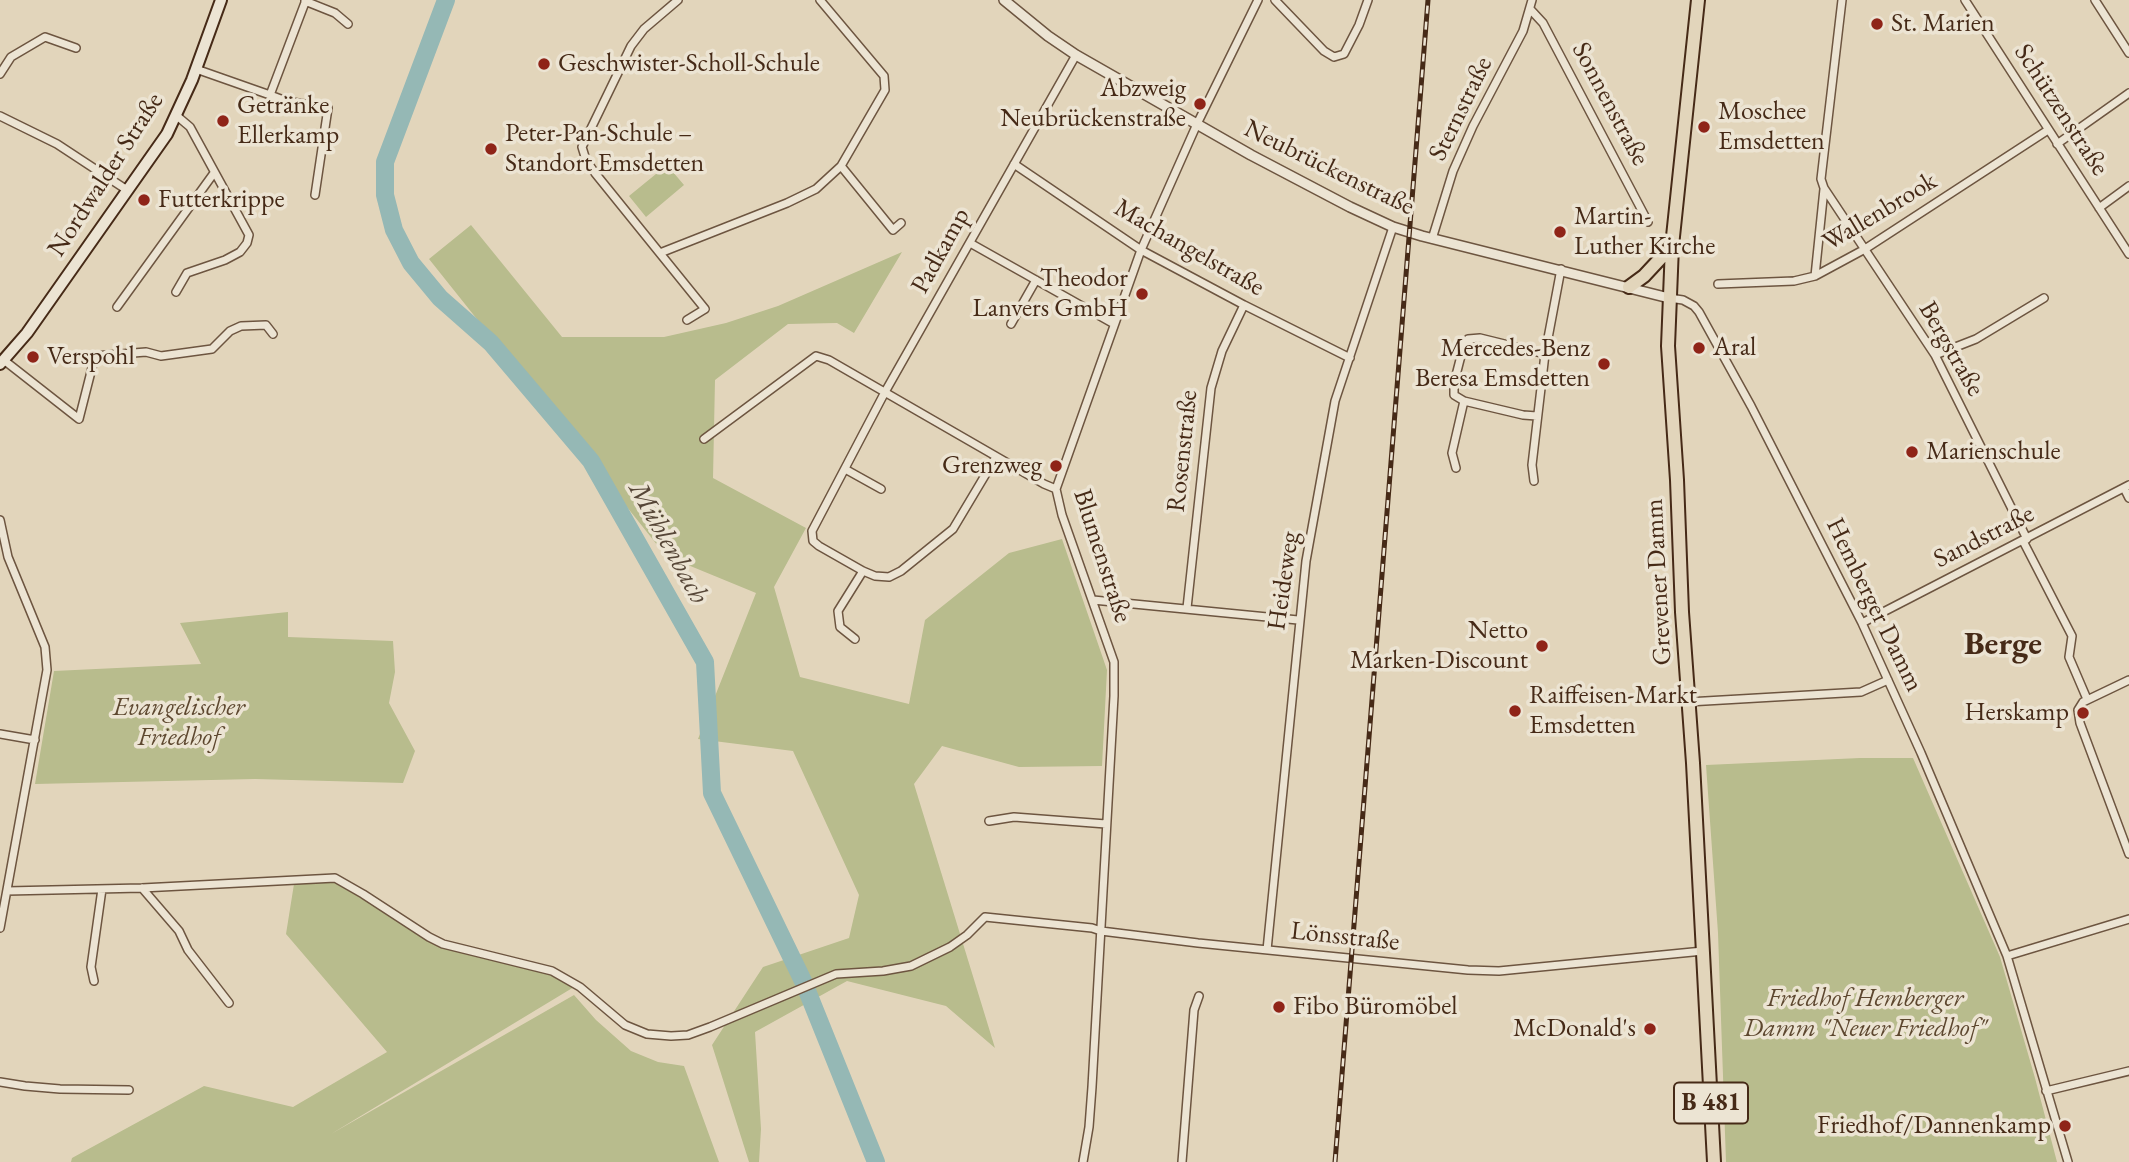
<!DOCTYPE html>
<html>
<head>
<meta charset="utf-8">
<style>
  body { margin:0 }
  canvas { display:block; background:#e2d5bb }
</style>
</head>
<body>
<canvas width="2129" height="1162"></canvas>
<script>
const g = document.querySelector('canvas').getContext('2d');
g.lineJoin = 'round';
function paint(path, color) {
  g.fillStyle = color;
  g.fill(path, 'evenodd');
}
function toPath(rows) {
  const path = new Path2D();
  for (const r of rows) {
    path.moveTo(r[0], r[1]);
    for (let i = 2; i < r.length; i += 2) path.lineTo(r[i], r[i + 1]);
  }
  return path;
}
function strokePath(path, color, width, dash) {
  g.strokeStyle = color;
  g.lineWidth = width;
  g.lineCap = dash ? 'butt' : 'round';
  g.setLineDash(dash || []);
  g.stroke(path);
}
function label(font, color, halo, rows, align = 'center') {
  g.font = font + ' "EB Garamond",serif';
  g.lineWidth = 7;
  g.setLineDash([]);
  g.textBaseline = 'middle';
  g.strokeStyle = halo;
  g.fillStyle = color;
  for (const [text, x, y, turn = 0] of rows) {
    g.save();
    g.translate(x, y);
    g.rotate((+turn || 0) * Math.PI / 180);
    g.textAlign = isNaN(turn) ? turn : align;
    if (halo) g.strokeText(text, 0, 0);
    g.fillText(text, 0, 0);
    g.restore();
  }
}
paint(toPath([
  [667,165,684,185,646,217,629,196],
  [471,225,562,337,664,337,726,323,778,306,902,252,854,333,837,323,788,324,715,380,713,478,806,528,774,587,800,677,909,704,925,620,1009,553,1062,539,1107,670,1102,766,1019,767,942,746,914,784,995,1048,946,1006,847,981,755,1032,761,1129,759,1162,749,1162,712,1045,763,967,849,938,859,895,793,751,698,739,756,593,666,556,429,259],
  [288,612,288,637,393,641,395,672,389,703,415,751,403,783,255,779,35,784,54,671,201,664,180,623],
  [1860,758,1913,758,2000,957,2035,1078,2057,1162,1726,1162,1718,933,1706,765],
  [335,882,351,889,428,939,551,973,574,987,331,1134,574,995,596,1020,631,1051,658,1062,684,1066,719,1162,71,1162,72,1158,204,1086,293,1107,387,1052,286,934,294,884]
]), '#b8bc8d');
strokePath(toPath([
  [446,0,385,162,385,195,394,230,411,263,440,298,491,343,591,461,705,662,712,793,804,983,876,1162]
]), '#95b8b5', 18);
const minor = toPath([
  [678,0,644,29,631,46,582,147,586,160,595,173,705,309,687,320],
  [1275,0,1324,51,1334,57,1344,54,1359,25,1368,0],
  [1842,0,1821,179,1824,188,1935,355,2027,539],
  [1965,0,2129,254],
  [2095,0,2129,53],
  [305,1,335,13,348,24],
  [1530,9,1543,23,1648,222],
  [196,69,270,95,306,0],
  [0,74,11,57,45,37,76,48],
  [270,95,286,101,328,108,315,195],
  [0,116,57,144,127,190],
  [2057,144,2129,93],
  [1014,164,1141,250,1244,305,1350,358],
  [841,166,893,230,901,223],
  [2099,208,2129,186],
  [1432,239,1453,171,1473,126,1523,31,1532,0],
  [970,243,1114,324],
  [660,253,787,203,816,189,841,166,885,90,884,76,820,0],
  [1815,276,1824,189],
  [1718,284,1794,281,1815,276,1865,249,2048,130],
  [176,292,187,273,225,260,240,252,247,243,249,235,190,127,177,116],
  [1669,298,1683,300,1694,306,1699,312,1751,406,1862,623,1921,753,2007,956,2068,1162],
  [117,307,214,173],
  [1011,324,1036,280],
  [1935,355,1976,339,2044,298],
  [5,361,79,419,95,356,146,352,161,356,212,349,230,331,241,326,266,325,273,334],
  [1464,401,1523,415,1537,416],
  [704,439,816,356,829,360,1044,484,1056,489],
  [996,457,953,529,901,571,889,577,875,576,863,571,819,546,813,541,812,531,885,392,1076,55],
  [1456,468,1452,453,1464,401,1454,395,1454,383,1463,348,1468,339,1480,338,1545,354],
  [845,469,881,489],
  [1534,481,1532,465,1545,354,1561,269],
  [2124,488,2129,498],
  [0,520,8,557,45,647,47,670,0,928],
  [2023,541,2072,636,2069,657,2087,699],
  [1093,600,1298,620],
  [1187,608,1211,388,1222,351,1244,305],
  [1862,623,2129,485],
  [855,639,840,627,838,611,863,571],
  [2129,680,2083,702,2078,710,2080,723,2129,854],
  [1688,702,1861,692,1888,680],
  [0,734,35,740],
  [989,821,1014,817,1106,824],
  [142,888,179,931,188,950,229,1003],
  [7,891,142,888,335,878,363,894,429,937,443,944,552,971,580,987,625,1025,647,1034,671,1036,688,1035,710,1027,836,974,883,971,911,966,950,947,967,935,985,917,1092,928,1101,931,1198,943,1468,970,1499,971,1703,951],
  [1267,950,1306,561,1335,401,1393,227],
  [2007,956,2129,919],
  [94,981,91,967,102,889],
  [0,1082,25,1086,60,1089,129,1090],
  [2046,1091,2129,1071],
  [1083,1162,1089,1127,1092,1087,1114,696,1114,662,1062,515,1056,489,1141,250,1197,124,1258,0],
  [1182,1162,1194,1010,1199,996]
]);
const tertiary = toPath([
  [1004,0,1048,36,1076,55,1251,155,1350,207,1393,227,1422,236,1669,298]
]);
const secondary = toPath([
  [0,364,27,333,167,134,192,80,221,0]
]);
const primary = toPath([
  [1698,0,1672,246,1668,346,1677,480,1682,612,1693,763,1714,1162],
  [1629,287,1644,276,1672,246]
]);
strokePath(minor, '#6d5540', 10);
strokePath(tertiary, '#6d5540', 12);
strokePath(secondary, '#462a17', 14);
strokePath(primary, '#462a17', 16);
strokePath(minor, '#ece4d3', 7);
strokePath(tertiary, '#ece4d3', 9);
strokePath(secondary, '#ece4d3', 10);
strokePath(primary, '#e2d5bb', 12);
const rail = toPath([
  [1335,1162,1428,0]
]);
strokePath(rail, '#462a17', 5);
strokePath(rail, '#ece4d3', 2.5, [8]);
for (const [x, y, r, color] of [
  [1877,24,7,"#8f2418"],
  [544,64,7,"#8f2418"],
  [1200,104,7,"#8f2418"],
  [223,121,7,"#8f2418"],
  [1704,127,7,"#8f2418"],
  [491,149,7,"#8f2418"],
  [144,200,7,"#8f2418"],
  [1560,232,7,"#8f2418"],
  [1142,294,7,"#8f2418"],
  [1699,348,7,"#8f2418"],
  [33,357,7,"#8f2418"],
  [1604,364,7,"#8f2418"],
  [1912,452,7,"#8f2418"],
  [1056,466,7,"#8f2418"],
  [1542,646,7,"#8f2418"],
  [1515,711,7,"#8f2418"],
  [2083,713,7,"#8f2418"],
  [1279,1007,7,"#8f2418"],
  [1650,1029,7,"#8f2418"],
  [2065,1126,7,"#8f2418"]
]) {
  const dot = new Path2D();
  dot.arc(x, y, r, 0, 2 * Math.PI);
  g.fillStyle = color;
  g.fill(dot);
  strokePath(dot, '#ece4d3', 2.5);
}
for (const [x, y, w] of [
  [1711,1103,74]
]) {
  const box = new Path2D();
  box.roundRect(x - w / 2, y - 20.5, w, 41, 5);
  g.fillStyle = '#ece4d3';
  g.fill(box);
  strokePath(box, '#462a17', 2);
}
label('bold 24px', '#462a17', null, [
  ["B 481",1711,1103]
]);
label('26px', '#462a17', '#ece4d3', [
  ["St. Marien",1891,24],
  ["Geschwister-Scholl-Schule",558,64],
  ["Abzweig",1186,89,"right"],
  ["Neubrückenstraße",1186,119,"right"],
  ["Getränke",237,106],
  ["Ellerkamp",237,136],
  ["Moschee",1718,112],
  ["Emsdetten",1718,142],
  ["Peter-Pan-Schule –",505,134],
  ["Standort Emsdetten",505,164],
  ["Futterkrippe",158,200],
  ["Martin-",1574,217],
  ["Luther Kirche",1574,247],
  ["Theodor",1128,279,"right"],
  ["Lanvers GmbH",1128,309,"right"],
  ["Aral",1713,348],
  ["Mercedes-Benz",1590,349,"right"],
  ["Beresa Emsdetten",1590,379,"right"],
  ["Verspohl",47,357],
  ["Marienschule",1926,452],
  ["Grenzweg",1042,466,"right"],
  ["Netto",1528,631,"right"],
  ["Marken-Discount",1528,661,"right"],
  ["Raiffeisen-Markt",1529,696],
  ["Emsdetten",1529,726],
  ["Herskamp",2069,713,"right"],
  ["Fibo Büromöbel",1293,1007],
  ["McDonald's",1636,1029,"right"],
  ["Friedhof/Dannenkamp",2051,1126,"right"]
], 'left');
label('26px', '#462a17', '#ece4d3', [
  ["Sonnenstraße",1610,104,62],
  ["Sternstraße",1461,109,-64],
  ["Schützenstraße",2061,110,57],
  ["Neubrückenstraße",1329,168,26],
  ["Nordwalder Straße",106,175,-57],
  ["Wallenbrook",1880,212,-31],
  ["Machangelstraße",1189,248,30],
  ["Padkamp",941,251,-61],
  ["Bergstraße",1951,349,60],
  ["Rosenstraße",1183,451,-84],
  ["Sandstraße",1984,537,-27],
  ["Blumenstraße",1102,556,72],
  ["Heideweg",1284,581,-82],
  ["Grevener Damm",1659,582,-93],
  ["Hemberger Damm",1874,605,64],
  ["Lönsstraße",1345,937,6]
]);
label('italic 26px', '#5d472f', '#ece4d3', [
  ["Evangelischer",179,708],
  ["Friedhof",179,738],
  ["Friedhof Hemberger",1865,999],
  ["Damm \"Neuer Friedhof\"",1865,1029]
]);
label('italic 28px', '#564637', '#ece4d3', [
  ["Mühlenbach",668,543,61]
]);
label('bold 33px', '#462a17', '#ece4d3', [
  ["Berge",2003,645]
]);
</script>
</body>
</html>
